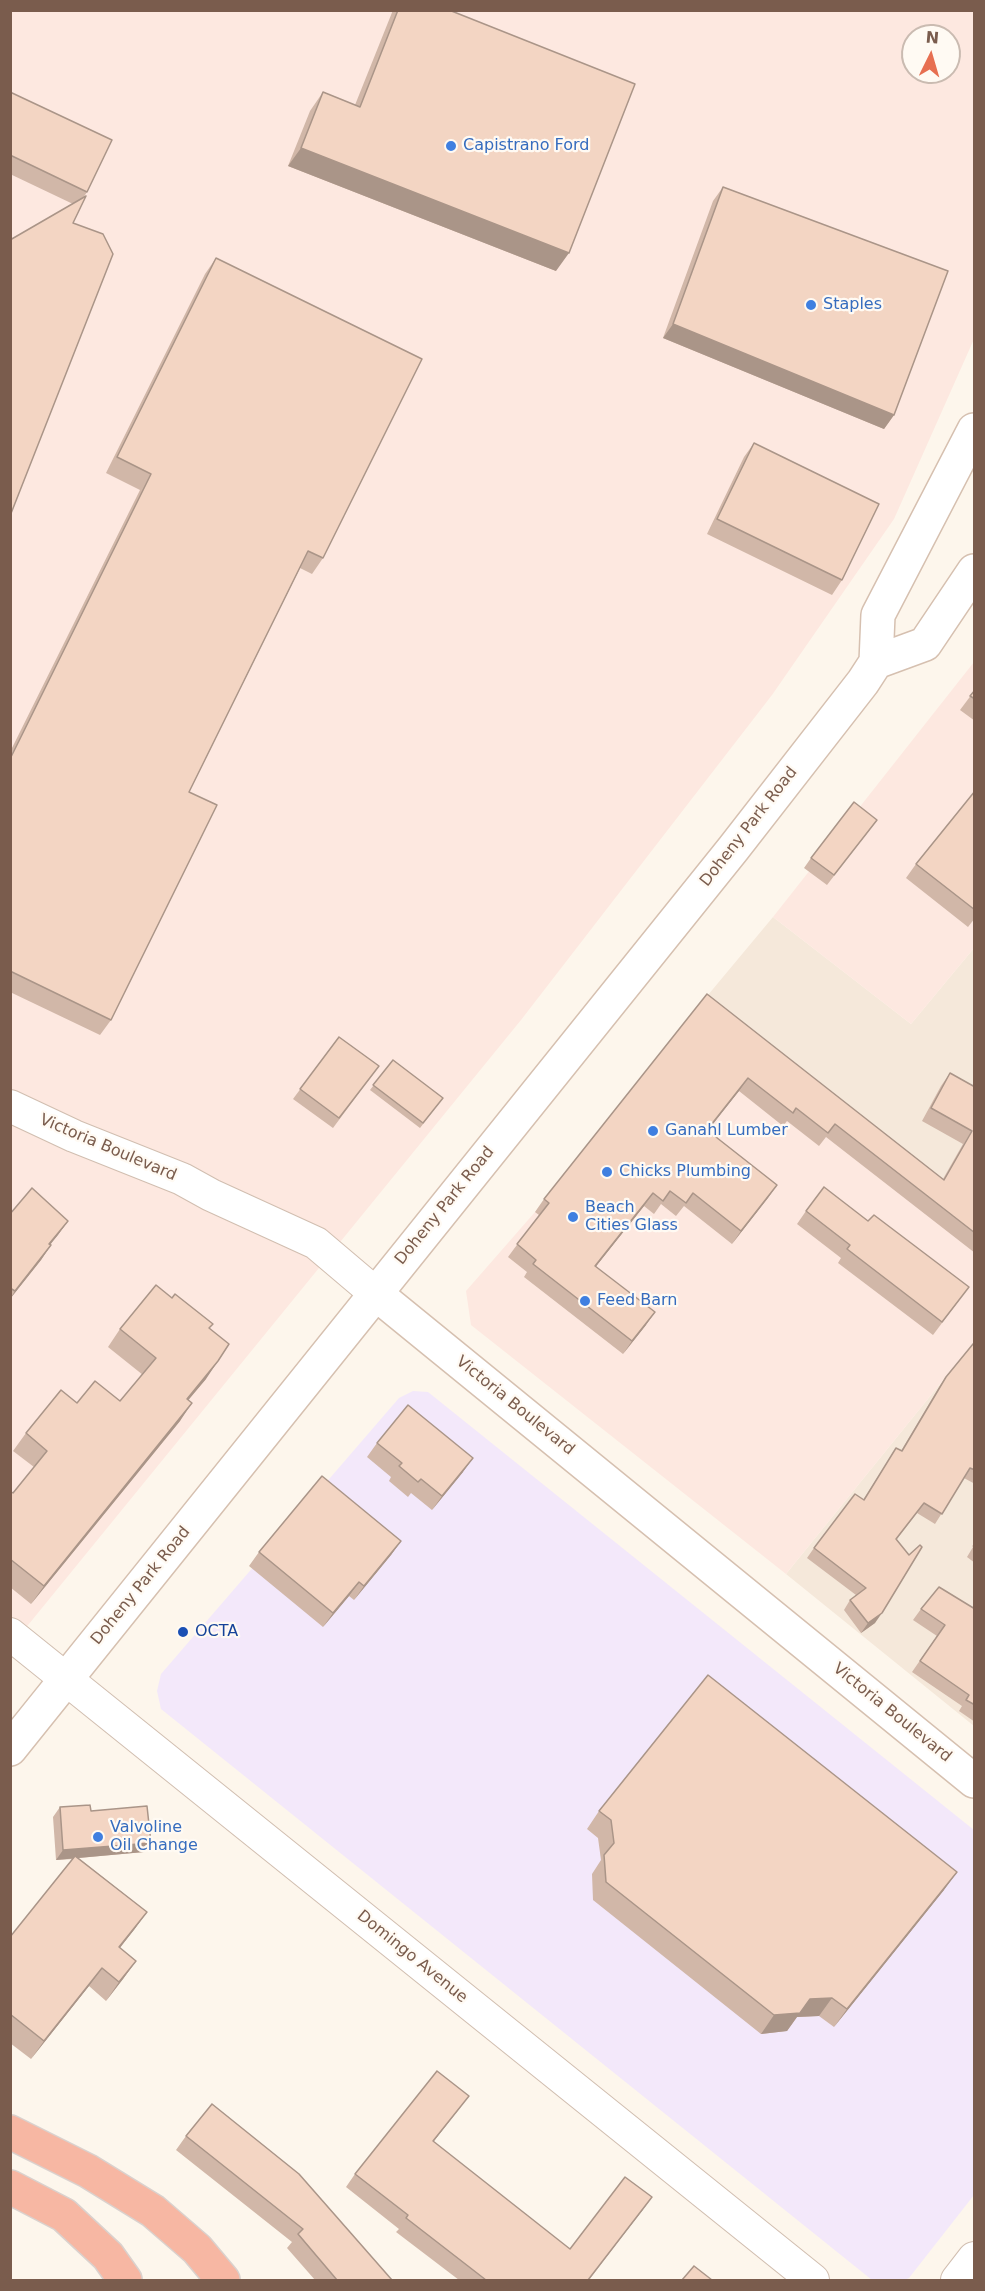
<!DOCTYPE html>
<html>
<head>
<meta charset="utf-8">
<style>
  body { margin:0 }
  #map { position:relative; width:985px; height:2291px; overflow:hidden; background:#fdf6ec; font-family:"DejaVu Sans",sans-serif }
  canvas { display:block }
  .frame { position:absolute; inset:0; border:12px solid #7a5c4d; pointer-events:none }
  .north { position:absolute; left:901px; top:24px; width:60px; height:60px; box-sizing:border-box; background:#fffaf3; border:2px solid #cabbb1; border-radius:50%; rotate:5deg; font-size:16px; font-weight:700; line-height:24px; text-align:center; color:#7a5c4d }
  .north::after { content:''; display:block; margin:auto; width:21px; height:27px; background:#e76f51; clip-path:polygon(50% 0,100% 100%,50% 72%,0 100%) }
</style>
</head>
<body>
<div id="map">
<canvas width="985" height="2291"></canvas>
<div class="frame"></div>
<div class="north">N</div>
</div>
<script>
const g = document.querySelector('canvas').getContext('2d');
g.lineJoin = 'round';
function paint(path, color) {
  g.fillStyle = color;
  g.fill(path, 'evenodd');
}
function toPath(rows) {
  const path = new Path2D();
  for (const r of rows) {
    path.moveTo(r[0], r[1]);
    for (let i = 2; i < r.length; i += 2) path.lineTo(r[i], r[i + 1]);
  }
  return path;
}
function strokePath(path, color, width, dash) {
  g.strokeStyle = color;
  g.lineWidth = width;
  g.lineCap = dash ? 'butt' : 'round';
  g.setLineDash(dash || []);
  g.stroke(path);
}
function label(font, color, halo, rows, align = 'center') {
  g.font = font + ' "DejaVu Sans",sans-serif';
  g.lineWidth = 4.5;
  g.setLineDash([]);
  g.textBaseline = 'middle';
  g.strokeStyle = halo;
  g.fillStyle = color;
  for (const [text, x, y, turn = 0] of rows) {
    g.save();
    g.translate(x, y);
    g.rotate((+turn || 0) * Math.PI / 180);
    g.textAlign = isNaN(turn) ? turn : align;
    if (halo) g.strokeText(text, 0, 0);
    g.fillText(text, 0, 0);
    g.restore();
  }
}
paint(toPath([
  [773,917,911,1024,974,948,974,1224,698,1007],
  [974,1342,974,1726,786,1574]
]), '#f5e8da');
paint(toPath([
  [11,11,974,11,974,339,894,519,772,695,521,1020,11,1646],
  [913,36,949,36,949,72,913,72],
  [974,662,974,948,911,1024,773,917],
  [698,1007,974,1224,974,1342,786,1574,471,1325,466,1291,535,1212]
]), '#fde8e0');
paint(toPath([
  [413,1391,428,1392,974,1830,974,2195,909,2278,904,2280,872,2280,161,1709,157,1691,161,1674,399,1398]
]), '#f3e8fa');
const street = toPath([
  [10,1106,74,1136,182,1179,211,1195,316,1243,375,1293],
  [10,1634,813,2280],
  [957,2280,974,2258]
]);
const secondary = toPath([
  [876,662,925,644,974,571],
  [375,1293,974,1781],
  [10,1749,733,849,863,682,876,662,878,615,974,430]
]);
const highway = toPath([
  [10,2132,88,2171,153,2211,197,2249,223,2280],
  [10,2187,64,2215,108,2256,125,2280]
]);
strokePath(street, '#d1beb0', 34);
strokePath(secondary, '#d6c0b0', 36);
strokePath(highway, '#dad1cd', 36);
strokePath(street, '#fff', 32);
strokePath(secondary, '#fff', 33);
strokePath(highway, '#f7b7a3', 33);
paint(toPath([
  [393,10,449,10,556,271,288,166,310,111,323,92,355,105],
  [10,92,87,192,83,198,73,223,10,516,73,204,10,174],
  [723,187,894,415,884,429,663,338,713,201],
  [216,258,323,558,312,574,300,568,189,792,111,1020,100,1035,10,992,10,752,140,490,106,473,205,274],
  [754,443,842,580,832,595,707,534,744,457],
  [975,690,975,721,960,710],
  [975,791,975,918,968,927,906,878,916,864],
  [877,820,827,885,804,868,811,858],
  [707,994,943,1179,963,1144,922,1121,941,1086,950,1073,975,1087,975,1253,826,1137,819,1146,787,1121,783,1126,739,1091,707,1130,777,1185,732,1244,684,1206,676,1216,661,1204,654,1214,644,1206,596,1266,646,1325,623,1354,524,1277,527,1272,508,1257,539,1215,535,1212,544,1199],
  [339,1037,379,1066,333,1128,293,1099],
  [393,1060,443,1098,420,1128,370,1090],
  [806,1211,868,1221,969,1287,933,1335,838,1263,841,1258,797,1224],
  [10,1214,68,1221,50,1245,51,1245,41,1260,10,1299],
  [210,1328,206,1379,188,1400,180,1421,31,1604,10,1587,10,1491,13,1493,34,1467,13,1451,26,1433,77,1403,120,1401,143,1375,108,1347,120,1329],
  [975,1346,975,1484,964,1478,935,1524,917,1513,897,1539,875,1623,861,1633,844,1610,850,1600,856,1595,807,1558,814,1548,863,1500,896,1448,901,1451,939,1387,946,1377],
  [377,1443,463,1472,432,1510,411,1493,408,1497,389,1481,391,1477,367,1457],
  [401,1541,391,1555,354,1600,349,1596,323,1627,249,1566,259,1552],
  [975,1543,975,1563,967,1557,973,1547,972,1546],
  [921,1609,975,1609,975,1722,959,1711,962,1706,912,1672,937,1636,913,1620],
  [60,1807,91,1811,151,1843,144,1852,79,1858,147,1912,120,1948,136,1961,123,1979,106,2001,89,1986,31,2059,10,2043,10,1937,73,1859,56,1860,53,1817],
  [599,1811,944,1890,834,2027,819,2016,797,2017,787,2031,761,2034,593,1900,592,1874,601,1860,598,1838,587,1829],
  [469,2096,433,2142,570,2249,652,2197,589,2280,459,2280,396,2232,399,2229,346,2187,355,2174],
  [186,2136,392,2280,315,2280,287,2248,292,2242,176,2150]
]), '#d1b7a8');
paint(toPath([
  [301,148,569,253,556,271,288,166],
  [673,324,894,415,884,429,663,338],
  [748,1078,739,1091,698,1143,707,1130],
  [777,1185,768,1198,732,1244,741,1231],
  [653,1193,644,1206,586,1279,595,1266],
  [68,1221,58,1235,39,1258,49,1244],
  [51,1245,41,1260,10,1299,15,1291],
  [655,1312,646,1325,623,1354,632,1341],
  [218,1361,206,1379,175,1416,187,1399],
  [192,1403,180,1421,31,1604,44,1586],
  [473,1458,463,1472,432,1510,442,1496],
  [401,1541,391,1555,354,1600,364,1586],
  [359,1582,349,1596,323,1627,333,1613],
  [882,1613,875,1623,861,1633,868,1623],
  [151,1843,144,1852,56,1860,63,1850],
  [957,1872,944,1890,834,2027,847,2009],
  [147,1912,134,1930,106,1965,119,1947],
  [136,1961,123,1979,106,2001,119,1982],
  [102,1968,89,1986,31,2059,44,2041],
  [832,1998,819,2016,797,2017,787,2031,761,2034,774,2015,810,1999],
  [469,2096,459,2109,423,2155,433,2141],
  [652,2197,642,2211,588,2280]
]), '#aa9588');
const building = toPath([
  [398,10,449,10,635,84,569,253,301,148,323,92,360,107,398,10],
  [10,92,112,140,87,192,10,155,10,92],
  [723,187,948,271,894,415,673,324,723,187],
  [86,196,73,223,103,234,113,254,10,516,10,240,86,196],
  [216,258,422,359,323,558,308,551,189,792,217,805,111,1020,10,971,10,759,151,474,117,457,216,258],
  [754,443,879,504,842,580,717,519,754,443],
  [975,690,975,699,970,696,975,690],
  [975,791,975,910,916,864,975,791],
  [854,802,877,820,834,875,811,858,854,802],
  [707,994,944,1180,972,1131,931,1108,950,1073,975,1087,975,1233,835,1124,828,1133,796,1108,793,1113,748,1078,707,1130,777,1185,741,1231,693,1193,686,1203,670,1191,663,1201,653,1193,595,1266,655,1312,632,1341,533,1264,536,1260,517,1244,549,1203,544,1199,707,994],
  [339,1037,379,1066,339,1118,300,1089,339,1037],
  [393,1060,443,1098,423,1123,373,1085,393,1060],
  [824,1187,868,1221,874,1215,969,1287,942,1322,847,1249,850,1245,806,1211,824,1187],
  [32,1188,68,1221,49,1244,51,1245,15,1291,10,1288,10,1214,32,1188],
  [156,1285,172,1298,175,1294,213,1324,209,1328,229,1344,218,1361,187,1399,192,1403,44,1586,10,1559,10,1491,13,1493,47,1451,26,1433,61,1390,77,1403,95,1381,120,1401,156,1358,120,1329,156,1285],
  [973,1344,975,1346,975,1470,970,1468,942,1514,924,1503,896,1539,909,1555,920,1545,922,1547,882,1613,868,1623,850,1600,866,1588,814,1548,855,1494,864,1500,896,1448,902,1451,946,1377,973,1344],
  [408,1405,473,1458,442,1496,421,1479,418,1482,399,1466,402,1463,377,1443,408,1405],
  [322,1476,401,1541,364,1586,359,1582,333,1613,259,1552,322,1476],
  [939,1587,975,1609,975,1705,966,1700,969,1695,920,1661,945,1625,921,1609,939,1587],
  [708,1675,957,1872,847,2009,832,1998,810,1999,800,2013,774,2015,606,1882,604,1855,614,1843,611,1820,599,1811,708,1675],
  [90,1805,91,1811,147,1806,151,1843,63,1850,60,1807,90,1805],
  [75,1856,147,1912,119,1947,136,1961,119,1982,102,1968,44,2041,10,2014,10,1937,75,1856],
  [437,2071,469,2096,433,2141,570,2249,625,2177,652,2197,588,2280,486,2280,406,2218,408,2215,355,2174,437,2071],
  [212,2104,299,2174,392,2280,337,2280,298,2234,303,2229,186,2136,212,2104],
  [694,2266,712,2280,682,2280,694,2266]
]);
paint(building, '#f3d5c3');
strokePath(building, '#aa9588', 1.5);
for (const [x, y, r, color] of [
  [451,146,6,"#3f7fe0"],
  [811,305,6,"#3f7fe0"],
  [653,1131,6,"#3f7fe0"],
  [607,1172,6,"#3f7fe0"],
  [573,1217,6,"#3f7fe0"],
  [585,1301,6,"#3f7fe0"],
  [183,1632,6,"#1a4fb4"],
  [98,1837,6,"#3f7fe0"]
]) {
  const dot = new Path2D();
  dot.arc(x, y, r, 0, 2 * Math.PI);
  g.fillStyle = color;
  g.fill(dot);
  strokePath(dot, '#fffaf3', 2);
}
label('16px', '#366cbe', '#fffaf3', [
  ["Capistrano Ford",463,146],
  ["Staples",823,305],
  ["Ganahl Lumber",665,1131],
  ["Chicks Plumbing",619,1172],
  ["Beach",585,1208],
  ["Cities Glass",585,1226],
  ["Feed Barn",597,1301],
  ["Valvoline",110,1828],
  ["Oil Change",110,1846]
], 'left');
label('16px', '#7a5c4d', '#fffaf3', [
  ["Doheny Park Road",749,827,-52],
  ["Victoria Boulevard",108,1148,23],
  ["Doheny Park Road",445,1206,-51],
  ["Victoria Boulevard",515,1406,39],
  ["Doheny Park Road",141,1586,-51],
  ["Victoria Boulevard",892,1713,39],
  ["Domingo Avenue",412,1957,39]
]);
label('16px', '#164399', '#fffaf3', [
  ["OCTA",195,1632]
], 'left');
</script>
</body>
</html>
